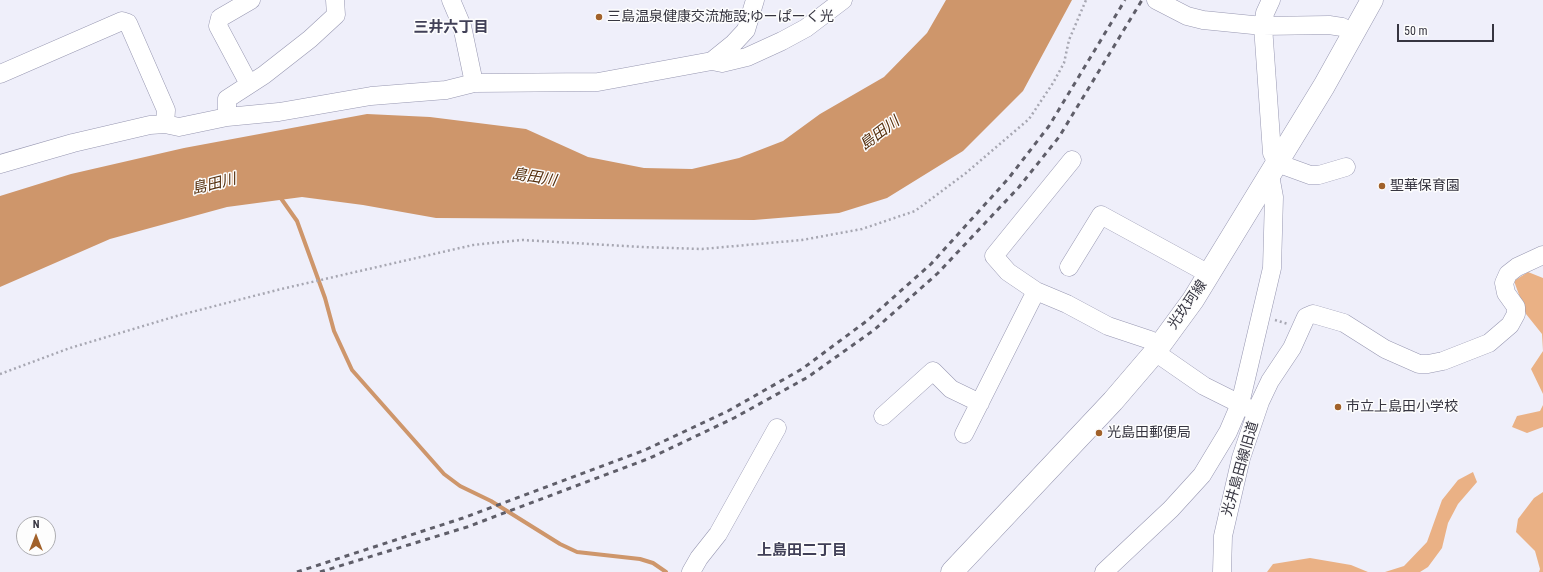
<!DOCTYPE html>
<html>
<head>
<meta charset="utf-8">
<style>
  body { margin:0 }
  #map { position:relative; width:1543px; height:572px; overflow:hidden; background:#efeffa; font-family:"Roboto Condensed",sans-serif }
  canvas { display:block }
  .north { position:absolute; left:16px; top:516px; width:40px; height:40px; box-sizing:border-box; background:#fdfdfd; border:1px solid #adadb1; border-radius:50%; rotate:0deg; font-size:11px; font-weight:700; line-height:16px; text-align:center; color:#363540 }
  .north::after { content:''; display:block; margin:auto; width:14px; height:18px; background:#a1612a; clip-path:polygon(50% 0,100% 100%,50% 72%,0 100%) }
  .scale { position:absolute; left:1397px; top:24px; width:97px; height:18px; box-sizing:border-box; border:2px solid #363540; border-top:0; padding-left:5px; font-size:12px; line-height:14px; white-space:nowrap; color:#363540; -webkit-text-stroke:3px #fdfdfd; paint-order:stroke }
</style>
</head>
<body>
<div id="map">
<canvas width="1543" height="572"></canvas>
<div class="north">N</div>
<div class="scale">50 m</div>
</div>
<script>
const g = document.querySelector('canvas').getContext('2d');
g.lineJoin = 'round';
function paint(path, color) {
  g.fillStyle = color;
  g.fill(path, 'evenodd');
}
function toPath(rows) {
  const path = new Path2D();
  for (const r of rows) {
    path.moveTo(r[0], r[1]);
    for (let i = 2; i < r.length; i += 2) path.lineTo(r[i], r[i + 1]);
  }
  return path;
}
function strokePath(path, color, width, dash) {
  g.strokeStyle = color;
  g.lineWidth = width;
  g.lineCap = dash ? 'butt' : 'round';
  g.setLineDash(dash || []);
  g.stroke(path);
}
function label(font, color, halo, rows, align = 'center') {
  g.font = font + ' "Roboto Condensed","Noto Sans JP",sans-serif';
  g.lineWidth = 3;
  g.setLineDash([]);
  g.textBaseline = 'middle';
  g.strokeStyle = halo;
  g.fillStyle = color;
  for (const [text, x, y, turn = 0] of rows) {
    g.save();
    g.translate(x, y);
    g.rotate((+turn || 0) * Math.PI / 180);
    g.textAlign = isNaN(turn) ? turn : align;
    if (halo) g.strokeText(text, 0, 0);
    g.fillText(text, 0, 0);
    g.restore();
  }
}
paint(toPath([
  [1528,272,1543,278,1543,394,1531,369,1543,351,1542,334,1526,314,1514,281],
  [1543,405,1543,427,1527,433,1512,427,1517,416,1540,411],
  [1473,472,1477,482,1458,504,1448,523,1442,548,1428,567,1420,572,1267,572,1273,564,1310,558,1351,565,1368,572,1385,572,1404,566,1427,542,1442,500,1458,480],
  [1543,492,1543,572,1539,572,1540,569,1535,551,1516,532,1518,519,1534,498]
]), '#eab185');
paint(toPath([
  [946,0,1072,0,1023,91,963,151,887,198,839,213,754,220,436,218,363,205,302,197,227,207,110,239,0,287,0,196,71,174,184,148,367,114,430,117,526,129,588,157,644,168,692,169,739,158,783,141,820,114,884,77,927,33]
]), '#ce966b');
strokePath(toPath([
  [280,197,297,221,325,298,334,331,352,370,444,474,460,486,491,501,560,544,577,552,640,559,653,563,666,572]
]), '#ce966b', 4);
const minor = toPath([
  [451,0,462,26,474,83],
  [1156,0,1187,16,1203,20,1263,26,1329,25,1342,27,1353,33],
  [1271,0,1265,13,1263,26,1272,153,1277,163,1310,175,1319,175,1346,167],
  [712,61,733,44,746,30,755,0],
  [0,74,122,21,128,23,166,110,165,124],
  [249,84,218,26,220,18,251,0],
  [227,117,227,99,264,75,310,39,336,15,335,0],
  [1072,160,994,256,1008,272,1036,291,1067,304,1108,326,1150,340,1160,346],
  [0,164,73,143,150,125,165,124,179,127,227,117,279,112,371,96,446,90,474,83,598,82,712,61,722,63,747,57,782,41,806,28,843,0],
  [1069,267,1101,215,1209,274],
  [1155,352,1204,386,1250,409],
  [883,416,933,371,951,389,980,403],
  [964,434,1036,291],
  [691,572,699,558,718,534,777,428],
  [1104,572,1171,509,1202,475,1228,432,1240,404,1272,268,1274,197,1270,175],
  [1222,572,1223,536,1241,458,1260,402,1270,381,1292,348,1306,317,1313,314,1344,323,1385,349,1419,364,1428,364,1443,361,1489,343,1510,325,1516,314,1516,307,1506,293,1504,283,1508,274,1517,267,1543,255]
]);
const major = toPath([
  [952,572,1113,401,1155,352,1193,300,1324,86,1372,0]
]);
strokePath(minor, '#9797b1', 19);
strokePath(major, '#9797b1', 23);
strokePath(toPath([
  [1275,320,1288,324],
  [0,374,70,348,180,315,277,290,473,245,522,240,642,247,702,249,802,240,862,229,915,211,966,173,1029,119,1053,83,1064,63,1069,40,1086,0]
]), '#a7a7b2', 2.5, [2, 3]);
strokePath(minor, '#fff', 18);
strokePath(major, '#fff', 22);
strokePath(toPath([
  [297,572,463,518,645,450,728,411,802,369,868,320,931,264,1008,179,1049,126,1125,0],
  [320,572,467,527,650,458,734,418,808,377,874,330,938,273,1019,187,1059,137,1142,0]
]), '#5f5e69', 3, [5, 5]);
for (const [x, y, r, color] of [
  [599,17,4,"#a1612a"],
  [1382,186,4,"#a1612a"],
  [1338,407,4,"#a1612a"],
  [1099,433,4,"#a1612a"]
]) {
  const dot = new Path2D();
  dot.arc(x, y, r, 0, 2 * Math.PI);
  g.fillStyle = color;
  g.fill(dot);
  strokePath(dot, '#fdfdfd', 1.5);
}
label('14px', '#363540', '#fdfdfd', [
  ["三島温泉健康交流施設;ゆーぱーく光",607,17],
  ["聖華保育園",1390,186],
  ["市立上島田小学校",1346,407],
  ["光島田郵便局",1107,433]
], 'left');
label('14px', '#363540', '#fdfdfd', [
  ["光玖珂線",1188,305,-55],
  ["光井島田線旧道",1241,469,-74]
]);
label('bold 15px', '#414057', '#fdfdfd', [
  ["三井六丁目",451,28],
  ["上島田二丁目",802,551]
]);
label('italic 15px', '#542e0c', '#fdfdfd', [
  ["島田川",880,134,-37],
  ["島田川",534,178,9],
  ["島田川",214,185,-14]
]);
</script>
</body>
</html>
